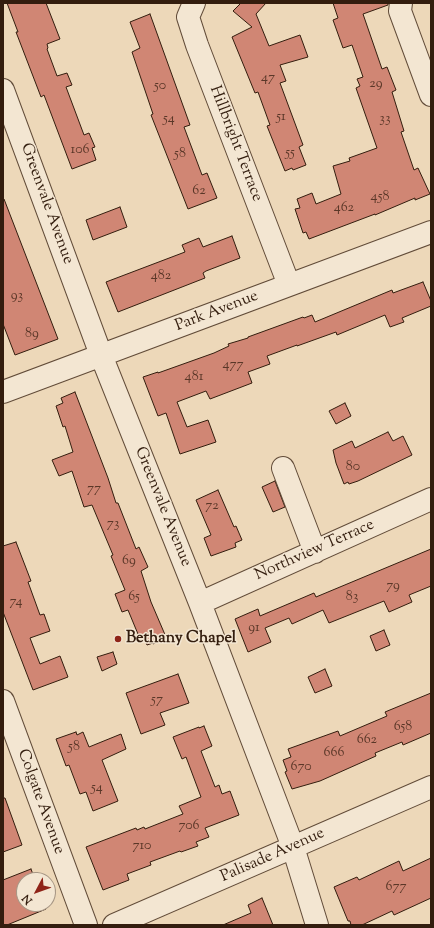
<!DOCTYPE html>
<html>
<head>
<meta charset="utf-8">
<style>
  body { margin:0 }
  #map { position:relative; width:434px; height:928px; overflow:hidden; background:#edd8b9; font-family:"Sorts Mill Goudy",serif }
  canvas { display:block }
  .frame { position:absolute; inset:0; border:4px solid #331d0e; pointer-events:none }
  .north { position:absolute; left:16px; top:872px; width:40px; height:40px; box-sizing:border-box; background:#f3e6d2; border:1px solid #a69684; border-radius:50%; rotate:229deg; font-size:11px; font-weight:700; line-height:16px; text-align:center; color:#331d0e }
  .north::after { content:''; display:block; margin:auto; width:14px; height:18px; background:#8f2418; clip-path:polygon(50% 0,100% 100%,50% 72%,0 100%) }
</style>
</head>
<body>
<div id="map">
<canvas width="434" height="928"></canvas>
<div class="frame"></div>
<div class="north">N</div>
</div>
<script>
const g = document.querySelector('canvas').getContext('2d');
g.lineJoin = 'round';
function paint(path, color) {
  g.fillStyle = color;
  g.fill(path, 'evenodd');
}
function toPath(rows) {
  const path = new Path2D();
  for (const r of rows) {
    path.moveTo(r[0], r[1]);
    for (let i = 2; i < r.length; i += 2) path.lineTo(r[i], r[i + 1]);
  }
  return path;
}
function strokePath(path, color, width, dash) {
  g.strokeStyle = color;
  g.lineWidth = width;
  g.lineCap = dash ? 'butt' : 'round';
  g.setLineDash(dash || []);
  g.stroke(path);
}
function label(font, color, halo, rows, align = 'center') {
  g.font = font + ' "Sorts Mill Goudy",serif';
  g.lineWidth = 3;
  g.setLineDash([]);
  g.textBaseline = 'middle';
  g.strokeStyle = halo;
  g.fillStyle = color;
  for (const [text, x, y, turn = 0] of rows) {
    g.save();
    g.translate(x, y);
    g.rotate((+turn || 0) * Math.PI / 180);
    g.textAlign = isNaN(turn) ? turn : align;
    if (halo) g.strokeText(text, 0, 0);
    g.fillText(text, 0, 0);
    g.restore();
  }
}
const building = toPath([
  [7,3,46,3,60,39,47,44,48,48,47,49,57,76,67,73,72,85,66,87,84,135,89,133,95,147,92,148,96,160,72,169,44,95,41,97,16,32,18,32,7,3],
  [241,3,266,3,256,14,269,46,300,35,308,57,280,65,286,81,280,83,303,145,299,147,306,165,293,170,292,168,285,171,267,126,270,125,258,92,255,93,232,37,252,27,233,11,241,3],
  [333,3,388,3,388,5,363,14,382,69,387,67,396,90,392,92,404,131,401,132,414,170,418,168,430,194,415,200,415,198,375,215,375,214,309,239,306,232,303,233,295,209,300,208,297,199,312,193,316,204,341,194,333,166,350,161,349,158,377,148,356,88,360,86,357,79,363,77,352,45,343,48,333,20,338,18,333,3],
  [150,14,190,125,184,127,202,175,207,173,217,198,188,209,151,115,153,114,132,52,140,48,130,22,150,14],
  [3,199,4,199,58,339,15,355,3,324,3,199],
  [120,207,127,227,93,240,86,220,120,207],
  [232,236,240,258,206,271,203,273,205,278,118,312,106,282,185,252,182,245,199,238,203,247,232,236],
  [423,282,431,301,431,306,402,318,404,322,390,327,385,315,337,335,336,332,297,346,297,345,267,356,270,364,248,372,252,383,210,399,206,391,177,402,187,427,208,420,216,442,180,454,166,413,158,416,143,377,158,372,158,373,214,353,229,346,228,344,248,338,248,337,303,317,304,318,312,315,315,322,392,290,393,293,423,282],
  [75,392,108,478,116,503,118,503,136,549,139,547,148,567,141,571,151,602,166,637,153,644,153,643,147,645,144,638,140,639,128,610,122,612,115,594,125,590,111,556,113,555,92,505,84,507,72,471,59,476,52,460,73,452,65,426,63,427,56,406,63,403,61,398,75,392],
  [345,403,351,416,336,424,329,411,345,403],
  [388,432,393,441,403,436,412,455,358,481,349,484,348,482,344,484,336,463,333,450,352,441,355,448,388,432],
  [275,481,285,507,273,512,262,487,275,481],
  [218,490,234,527,236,526,242,540,235,543,236,547,211,556,204,538,211,535,196,500,218,490],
  [16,542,31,581,28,582,40,615,44,614,50,631,30,638,40,664,60,656,68,677,33,690,3,612,3,546,16,542],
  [431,549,431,586,409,595,412,602,389,612,384,601,329,623,323,610,292,624,289,618,265,628,271,642,248,652,235,619,258,609,260,616,314,593,316,597,431,549],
  [384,630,390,645,376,651,370,636,384,630],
  [113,652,117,664,102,671,97,657,113,652],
  [325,669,332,686,315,693,308,677,325,669],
  [178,674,189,703,160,713,165,725,141,734,126,693,178,674],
  [431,693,431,733,403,745,402,742,375,753,376,756,320,781,292,789,285,772,287,771,283,760,291,757,288,749,338,731,340,736,387,716,385,712,431,693],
  [204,726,212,746,201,751,215,787,219,785,222,794,230,791,239,815,205,828,209,837,196,842,198,846,181,852,180,851,150,862,151,865,127,874,129,880,103,890,86,847,136,828,137,830,144,827,145,829,183,814,179,806,201,797,186,757,182,759,173,737,199,727,199,728,204,726],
  [76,732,77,735,83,732,89,747,121,734,126,749,102,760,118,801,93,811,86,792,80,794,69,765,66,766,56,739,76,732],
  [3,798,5,798,22,845,3,852,3,798],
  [431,858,431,898,394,915,392,911,362,925,351,925,350,921,348,921,334,887,357,877,359,880,399,861,403,871,431,858],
  [31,869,35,880,24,880,24,904,44,904,46,909,7,925,3,925,3,880,31,869],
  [262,898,273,925,223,925,251,913,248,905,262,898]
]);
paint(building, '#d08674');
strokePath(building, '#331d0e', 1);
const minor = toPath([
  [194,3,188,17,197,45,289,285],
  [401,3,400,11,431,95],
  [3,90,101,355,200,603,293,847,317,925],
  [3,392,431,232],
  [283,468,315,552],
  [200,603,431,499],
  [3,701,86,925],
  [114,925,431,787]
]);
strokePath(minor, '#624c39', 24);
strokePath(minor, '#f3e6d2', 22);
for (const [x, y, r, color] of [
  [118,639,4,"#8f2418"]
]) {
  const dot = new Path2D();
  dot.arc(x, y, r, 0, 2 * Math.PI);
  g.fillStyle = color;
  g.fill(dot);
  strokePath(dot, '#f3e6d2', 1.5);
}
label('14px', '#5a3728', null, [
  ["47",268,79],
  ["29",376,85],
  ["50",160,87],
  ["51",281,118],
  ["54",169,120],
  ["33",385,120],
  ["106",80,151],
  ["55",290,154],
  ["58",180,155],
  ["62",199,192],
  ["458",380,198],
  ["462",344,209],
  ["482",161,277],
  ["93",17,297],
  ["89",32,335],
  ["477",233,366],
  ["481",194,378],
  ["80",353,468],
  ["77",94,490],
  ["72",212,507],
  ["73",113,525],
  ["69",129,562],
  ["79",393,587],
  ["65",134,598],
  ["83",352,598],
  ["74",16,603],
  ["91",254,629],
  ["57",157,701],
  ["658",403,728],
  ["662",367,741],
  ["58",74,748],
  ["666",334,754],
  ["670",301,768],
  ["54",97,789],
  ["706",189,827],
  ["710",142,847],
  ["677",396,888]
]);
label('16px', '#331d0e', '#f3e6d2', [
  ["Hillbright Terrace",235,144,69],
  ["Greenvale Avenue",46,204,70],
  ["Park Avenue",217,312,-21],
  ["Greenvale Avenue",162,507,68],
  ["Northview Terrace",315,551,-24],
  ["Colgate Avenue",40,802,70],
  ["Palisade Avenue",273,856,-24]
]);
label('bold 16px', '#331d0e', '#f3e6d2', [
  ["Bethany Chapel",126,639]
], 'left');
</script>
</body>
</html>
